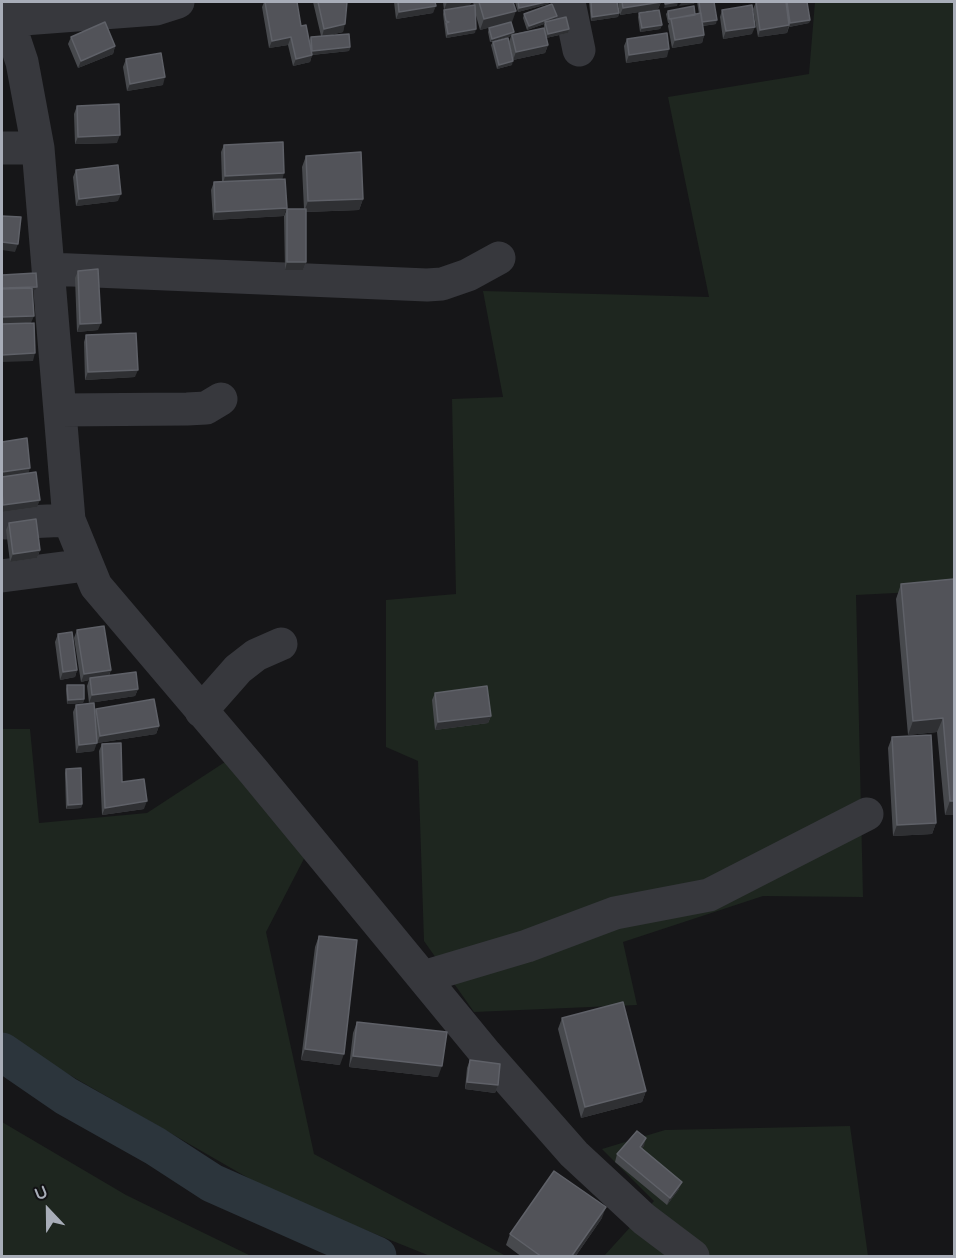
<!DOCTYPE html>
<html>
<head>
<meta charset="utf-8">
<style>
  body { margin:0 }
  #map { position:relative; width:956px; height:1258px; overflow:hidden; background:#161618; font-family:"Varela Round",sans-serif }
  canvas { display:block }
  .frame { position:absolute; inset:0; border:3px solid #a8adb8; pointer-events:none }
  .north { position:absolute; left:18px; top:1180px; width:60px; height:60px; -webkit-text-stroke:4px #111113; paint-order:stroke; rotate:338deg; font-size:16px; font-weight:700; line-height:24px; text-align:center; color:#a8adb8 }
  .north::after { content:''; display:block; margin:auto; width:21px; height:27px; background:#a8adb8; clip-path:polygon(50% 0,100% 100%,50% 72%,0 100%) }
</style>
</head>
<body>
<div id="map">
<canvas width="956" height="1258"></canvas>
<div class="frame"></div>
<div class="north">U</div>
</div>
<script>
const g = document.querySelector('canvas').getContext('2d');
g.lineJoin = 'round';
function paint(path, color) {
  g.fillStyle = color;
  g.fill(path, 'evenodd');
}
function toPath(rows) {
  const path = new Path2D();
  for (const r of rows) {
    path.moveTo(r[0], r[1]);
    for (let i = 2; i < r.length; i += 2) path.lineTo(r[i], r[i + 1]);
  }
  return path;
}
function strokePath(path, color, width, dash) {
  g.strokeStyle = color;
  g.lineWidth = width;
  g.lineCap = dash ? 'butt' : 'round';
  g.setLineDash(dash || []);
  g.stroke(path);
}
paint(toPath([
  [815,2,954,2,954,590,856,595,863,897,763,896,623,942,637,1005,474,1012,424,941,418,761,386,747,386,600,456,594,452,399,503,397,483,291,709,297,668,97,809,74],
  [2,729,30,729,39,823,147,813,225,762,309,849,266,932,314,1154,506,1256,430,1256,276,1194,2,1036],
  [2,1122,126,1195,251,1256,2,1256],
  [850,1126,868,1256,604,1256,654,1201,602,1149,665,1130]
]), '#1e261f');
strokePath(toPath([
  [2,1052,66,1096,155,1146,212,1183,377,1256]
]), '#2c353c', 39);
strokePath(toPath([
  [2,2,22,62,38,148,69,520,96,586,254,772,486,1054,574,1154,644,1219,693,1256],
  [569,2,579,50],
  [10,20,156,9,178,2],
  [2,148,38,148],
  [48,269,427,285,442,284,468,275,499,258],
  [60,410,187,409,206,408,221,399],
  [5,523,69,520],
  [2,576,86,565],
  [201,711,238,669,256,655,281,644],
  [423,977,527,946,615,913,709,895,867,814]
]), '#37383d', 33);
paint(toPath([
  [264,2,297,2,301,26,309,41,311,37,321,36,313,2,347,2,343,32,326,36,350,47,349,51,312,55,310,62,293,66,288,45,269,48,262,7],
  [394,2,435,2,433,13,396,19],
  [443,2,471,2,470,5,444,10],
  [473,2,513,2,511,22,514,32,513,34,544,28,544,24,527,30,523,18,524,14,557,16,556,20,568,33,546,38,548,45,545,53,513,60,509,42,511,36,493,42,512,65,497,69,491,45,493,42,490,42,488,32,489,28,509,22,480,30,475,12,475,33,446,38,443,14,444,10,474,6],
  [515,2,549,2,548,4,518,12],
  [589,2,617,2,619,13,618,17,591,21],
  [618,2,661,2,658,9,620,15],
  [697,2,714,2,716,24,703,26,704,35,702,43,672,48,668,26,669,23,668,23,666,14,668,11,695,15,699,14],
  [756,2,807,2,810,20,809,23,789,27,787,33,758,37,753,9],
  [722,10,752,34,723,39,720,17],
  [639,13,662,25,660,29,640,32,638,17],
  [71,37,115,46,113,54,78,68,68,44],
  [627,39,667,57,626,63,624,46],
  [126,59,163,85,127,91,123,67],
  [77,106,117,143,75,144,74,114],
  [224,145,282,179,284,216,213,220,211,190,214,182,222,182,221,152],
  [306,156,363,199,359,210,306,212,306,262,303,270,285,270,284,216,287,209,304,209,302,167],
  [76,170,118,201,76,206,73,177],
  [78,271,98,330,77,332,75,278],
  [86,335,135,377,85,380,84,342],
  [2,442,28,473,37,507,2,512],
  [9,523,40,550,37,558,10,562,6,530],
  [954,579,954,815,945,815,937,732,908,735,896,599,901,584],
  [77,630,111,670,109,676,138,689,135,696,89,703,87,686,89,680,81,682,74,638],
  [58,634,77,670,75,677,60,680,55,642],
  [67,685,84,699,83,703,67,704,66,689],
  [435,693,491,716,488,723,435,730,432,700],
  [76,705,94,713,96,709,159,726,156,734,97,743,96,732,94,751,76,753,73,712],
  [892,737,936,823,932,834,893,836,888,748],
  [102,744,122,782,144,809,102,815,99,751],
  [66,769,82,804,81,808,66,809,65,773],
  [319,936,340,1065,301,1060,315,947],
  [562,1018,646,1091,642,1102,581,1118,558,1029],
  [357,1022,438,1077,349,1067,353,1033],
  [470,1060,498,1085,495,1093,465,1089,467,1068],
  [644,1146,642,1148,679,1189,667,1205,615,1162,617,1154],
  [602,1218,575,1257,522,1257,506,1245,510,1234]
]), '#47494d');
paint(toPath([
  [447,2,471,2,470,5,444,10],
  [546,2,549,2,548,4,518,12,519,8],
  [661,2,658,9,620,15,623,8],
  [678,2,677,6,664,8,665,4],
  [688,2,695,2,694,4,679,6,681,3],
  [436,6,433,13,396,19,399,12],
  [516,11,512,22,480,30,484,19],
  [619,13,618,17,591,21,592,17],
  [557,16,556,20,527,30,529,26],
  [717,20,716,24,701,26,702,22],
  [810,20,809,23,789,27,790,23],
  [345,24,343,32,322,37,324,29],
  [662,25,660,29,640,32,642,28],
  [789,25,787,33,758,37,760,30],
  [755,27,752,34,723,39,726,31],
  [476,29,475,33,446,38,448,34],
  [569,29,568,33,546,38,548,34],
  [514,32,513,36,512,35,511,36,490,42,492,39],
  [704,35,702,43,672,48,675,40],
  [291,37,288,45,269,48,272,41],
  [548,45,545,53,513,60,516,52],
  [115,46,113,54,78,68,81,61],
  [350,47,349,51,311,55,312,51],
  [669,49,667,57,626,63,629,55],
  [312,55,310,62,293,66,296,59],
  [513,61,512,65,497,69,499,65],
  [165,77,163,85,127,91,130,84],
  [120,135,117,143,75,144,78,137],
  [284,173,282,181,223,184,225,176],
  [121,194,118,201,76,206,79,199],
  [363,199,359,210,304,212,308,201],
  [287,208,284,216,213,220,215,212],
  [2,242,18,244,15,252,2,250],
  [287,262,306,262,303,270,285,270],
  [37,287,35,290,2,292,2,288],
  [34,316,31,323,2,325,2,317],
  [101,323,98,330,77,332,80,324],
  [35,353,33,361,2,362,2,355],
  [138,370,135,377,85,380,88,372],
  [30,468,28,475,2,479,2,472],
  [40,500,37,507,2,512,3,505],
  [40,550,37,558,10,562,13,554],
  [77,670,75,677,60,680,63,672],
  [111,670,108,677,90,678,89,680,81,682,84,674],
  [138,689,135,696,89,703,92,695],
  [84,699,83,703,67,704,68,700],
  [491,716,488,723,435,730,438,722],
  [943,718,937,732,908,735,913,721],
  [159,726,156,734,97,743,100,736],
  [97,743,94,751,76,753,79,745],
  [147,801,144,809,102,815,105,808],
  [950,801,954,801,954,815,945,815],
  [82,804,81,808,66,809,68,805],
  [936,823,932,834,893,836,897,825],
  [305,1049,344,1054,340,1065,301,1060],
  [353,1056,442,1066,438,1077,349,1067],
  [467,1082,498,1085,495,1093,465,1089],
  [646,1091,642,1102,581,1118,585,1107],
  [646,1138,644,1146,637,1154,640,1147],
  [682,1182,679,1189,667,1205,670,1198],
  [606,1207,602,1218,575,1257,571,1257]
]), '#2f3033');
const building = toPath([
  [265,2,297,2,301,26,306,25,312,55,296,59,291,37,272,41,265,2],
  [318,2,347,2,345,24,324,29,318,2],
  [398,2,435,2,436,6,399,12,398,2],
  [479,2,513,2,516,11,484,19,479,2],
  [518,2,546,2,519,8,518,2],
  [591,2,617,2,619,13,592,17,591,2],
  [622,2,661,2,623,8,622,2],
  [665,2,678,2,665,4,665,2],
  [699,2,714,2,717,20,702,22,699,2],
  [756,2,786,2,789,25,760,30,756,2],
  [787,2,807,2,810,20,790,23,787,2],
  [552,4,557,16,529,26,524,14,552,4],
  [475,5,476,29,448,34,446,23,449,22,446,21,444,10,475,5],
  [752,5,755,27,726,31,722,10,752,5],
  [694,6,695,15,669,19,668,11,694,6],
  [659,10,662,25,642,28,639,13,659,10],
  [701,13,704,35,675,40,671,19,701,13],
  [566,17,569,29,548,34,545,22,566,17],
  [105,22,115,46,81,61,71,37,105,22],
  [511,22,514,32,492,39,489,28,511,22],
  [544,28,548,45,516,52,512,35,544,28],
  [667,33,669,49,629,55,627,39,667,33],
  [349,34,350,47,312,51,311,37,349,34],
  [508,38,513,61,499,65,493,42,508,38],
  [161,53,165,77,130,84,126,59,161,53],
  [119,104,120,135,78,137,77,106,119,104],
  [283,142,284,173,225,176,224,145,283,142],
  [361,152,363,199,308,201,306,156,361,152],
  [118,165,121,194,79,199,76,170,118,165],
  [285,179,287,208,215,212,214,182,285,179],
  [287,209,306,209,306,262,287,262,287,209],
  [2,216,21,217,18,244,2,242,2,216],
  [98,269,101,323,80,324,78,271,98,269],
  [36,273,37,287,2,288,2,275,36,273],
  [32,288,34,316,2,317,2,289,32,288],
  [34,323,35,353,2,355,2,324,34,323],
  [136,333,138,370,88,372,86,335,136,333],
  [27,438,30,468,2,472,2,442,27,438],
  [36,472,40,500,3,505,2,491,2,477,36,472],
  [36,519,40,550,13,554,9,523,36,519],
  [954,579,954,801,950,801,943,718,913,721,901,584,954,579],
  [104,626,111,670,84,674,77,630,104,626],
  [72,632,77,670,63,672,58,634,72,632],
  [136,672,138,689,92,695,90,678,136,672],
  [67,685,84,685,84,699,68,700,67,685],
  [487,686,491,716,438,722,435,693,487,686],
  [154,699,159,726,100,736,96,709,154,699],
  [94,703,97,743,79,745,76,705,94,703],
  [931,735,936,823,897,825,892,737,931,735],
  [121,743,122,782,144,779,147,801,105,808,102,744,121,743],
  [81,768,82,804,68,805,66,769,81,768],
  [319,936,357,940,344,1054,305,1049,319,936],
  [623,1002,646,1091,585,1107,562,1018,623,1002],
  [357,1022,447,1032,442,1066,353,1056,357,1022],
  [470,1060,500,1064,498,1085,467,1082,470,1060],
  [637,1131,646,1138,640,1147,682,1182,670,1198,617,1154,637,1131],
  [554,1171,606,1207,571,1257,542,1257,510,1234,554,1171]
]);
paint(building, '#525359');
strokePath(building, '#5f6168', 1.5);
</script>
</body>
</html>
